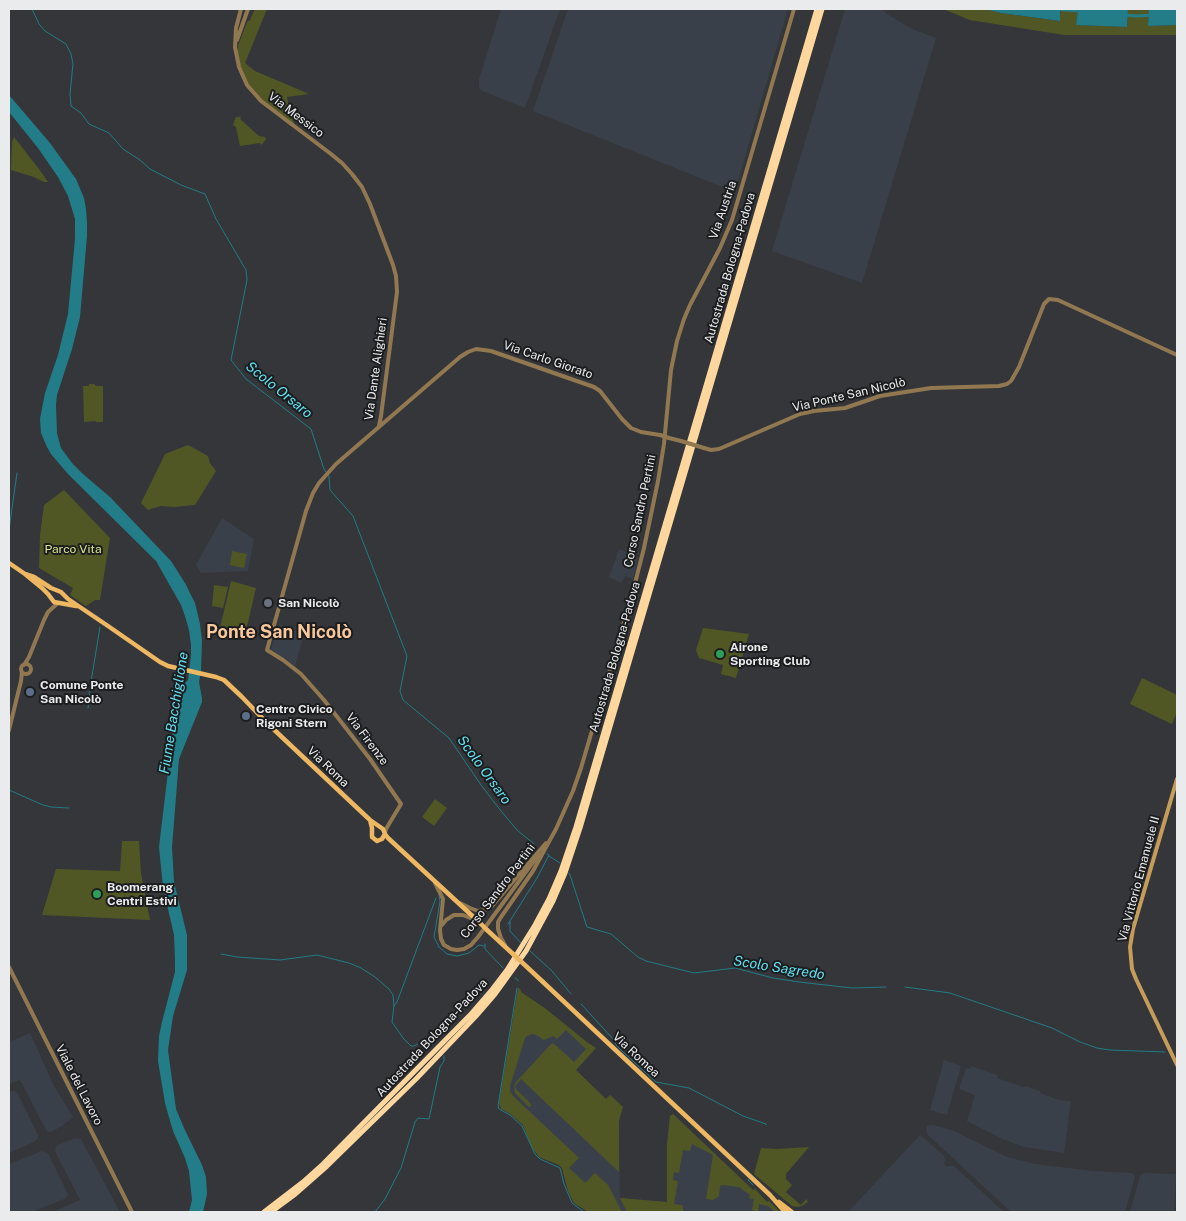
<!DOCTYPE html>
<html>
<head>
<meta charset="utf-8">
<style>
  body { margin:0 }
  #map { position:relative; width:1186px; height:1221px; overflow:hidden; background:#34363a; font-family:"Public Sans",sans-serif }
  canvas { display:block }
  .frame { position:absolute; inset:0; border:10px solid #eaebed; pointer-events:none }
</style>
</head>
<body>
<div id="map">
<canvas width="1186" height="1221"></canvas>
<div class="frame"></div>
</div>
<script>
const g = document.querySelector('canvas').getContext('2d');
g.lineJoin = 'round';
function paint(path, color) {
  g.fillStyle = color;
  g.fill(path, 'evenodd');
}
function toPath(rows) {
  const path = new Path2D();
  for (const r of rows) {
    if (r.length === 3) {
      path.moveTo(r[0] + r[2], r[1]);
      path.arc(r[0], r[1], r[2], 0, 2 * Math.PI);
      continue;
    }
    path.moveTo(r[0], r[1]);
    for (let i = 2; i < r.length; i += 2) path.lineTo(r[i], r[i + 1]);
  }
  return path;
}
function strokePath(path, color, width, dash) {
  g.strokeStyle = color;
  g.lineWidth = width;
  g.lineCap = dash ? 'butt' : 'round';
  g.setLineDash(dash || []);
  g.stroke(path);
}
function label(font, color, halo, rows, align = 'center') {
  g.font = font + ' "Public Sans",sans-serif';
  g.lineWidth = 4;
  g.setLineDash([]);
  g.textBaseline = 'middle';
  g.strokeStyle = halo;
  g.fillStyle = color;
  for (const [text, x, y, turn = 0] of rows) {
    g.save();
    g.translate(x, y);
    g.rotate((+turn || 0) * Math.PI / 180);
    g.textAlign = isNaN(turn) ? turn : align;
    if (halo) g.strokeText(text, 0, 0);
    g.fillText(text, 0, 0);
    g.restore();
  }
}
paint(toPath([
  [501,9,560,9,525,108,485,92,481,90,479,87,479,79],
  [568,9,788,9,738,181,736,185,729,188,725,188,533,111],
  [845,9,882,9,887,14,912,29,936,38,862,283,772,251],
  [222,518,254,539,248,571,201,573,196,565],
  [619,549,636,555,638,558,633,579,625,576,621,583,609,577],
  [279,624,304,634,295,666,271,649],
  [518,988,520,989,521,992,546,1009,588,1043,596,1048,576,1070,606,1099,610,1095,623,1107,619,1120,620,1198,667,1202,667,1145,670,1116,673,1114,753,1190,755,1189,767,1202,769,1201,780,1212,588,1212,574,1203,568,1191,562,1168,559,1165,539,1157,531,1146,523,1125,509,1113,501,1109,500,1106,499,1104],
  [30,1033,54,1086,73,1117,62,1126,51,1132,47,1132,20,1080,9,1084,9,1042],
  [944,1060,961,1066,947,1115,930,1110],
  [971,1066,997,1075,997,1078,1023,1087,1026,1086,1040,1091,1040,1093,1059,1100,1071,1101,1064,1153,1024,1147,1005,1140,967,1121,975,1095,962,1090,960,1089,960,1086,966,1068,970,1069],
  [13,1091,17,1092,18,1094,38,1135,38,1138,34,1142,9,1153,9,1092],
  [929,1125,933,1125,954,1131,1007,1157,1035,1164,1093,1171,1132,1173,1135,1177,1125,1212,1011,1212,927,1134,926,1129,927,1126],
  [920,1135,923,1137,944,1156,945,1161,944,1164,947,1167,950,1166,954,1166,1004,1212,848,1212],
  [75,1138,81,1139,120,1212,52,1212,80,1200,55,1151,57,1145],
  [42,1151,47,1153,49,1155,66,1190,68,1196,64,1199,32,1212,9,1212,9,1164],
  [1146,1173,1176,1174,1174,1212,1130,1212,1140,1176,1141,1174]
]), '#3a4049');
paint(toPath([
  [255,9,267,9,245,63,255,71,309,94,287,97,288,103,291,105,295,129,284,121,246,85,238,67,238,46,247,22,250,20],
  [943,9,984,9,1001,13,1059,21,1061,9,1078,9,1076,25,1127,27,1128,9,1149,9,1148,26,1177,25,1177,35,1064,35,970,20],
  [236,117,241,117,240,119,259,136,265,137,266,139,264,142,261,145,260,143,240,146,236,127,233,125],
  [14,137,42,173,48,182,44,182,34,177,11,170,12,142],
  [89,384,94,384,96,386,103,386,103,422,96,422,95,421,84,422,83,386,89,386],
  [188,445,208,456,210,463,216,471,195,505,174,507,161,506,148,510,141,503,165,454],
  [64,490,110,538,100,600,95,600,86,606,70,595,73,588,39,568,40,535,44,505],
  [232,551,247,554,244,568,230,565],
  [231,581,256,588,245,635,220,628],
  [214,585,228,587,223,608,212,606],
  [703,628,749,634,736,678,721,674,723,665,699,658,696,650],
  [1142,678,1177,695,1177,712,1172,724,1130,704],
  [435,799,447,808,434,826,422,817],
  [122,841,139,841,141,873,150,920,42,915,56,869,120,871],
  [518,988,520,989,521,992,546,1009,588,1043,596,1048,576,1070,606,1099,610,1095,623,1107,619,1120,619,1172,521,1079,515,1086,516,1089,531,1104,531,1106,529,1107,515,1093,514,1086,516,1082,551,1044,553,1043,574,1062,586,1049,566,1030,557,1039,553,1036,544,1040,536,1035,532,1034,527,1036,525,1038,510,1086,510,1091,513,1096,579,1158,569,1168,585,1183,595,1173,608,1185,622,1212,588,1212,574,1203,568,1191,562,1168,559,1165,539,1157,531,1146,523,1125,509,1113,501,1109,500,1106,499,1104],
  [673,1114,753,1190,755,1189,767,1202,769,1201,780,1212,775,1212,768,1206,759,1204,758,1212,754,1212,754,1210,752,1210,754,1199,749,1198,750,1195,739,1187,722,1185,720,1186,719,1196,713,1200,706,1199,713,1155,692,1144,690,1151,683,1150,679,1173,674,1172,673,1180,678,1181,674,1204,682,1205,683,1207,683,1212,627,1212,620,1198,667,1202,667,1145,670,1116],
  [809,1147,786,1174,786,1179,792,1185,786,1192,801,1205,806,1199,808,1202,802,1206,798,1207,792,1206,754,1174,761,1148,777,1149]
]), '#515724');
paint(toPath([
  [984,9,1060,9,1060,21,1001,13],
  [1078,9,1128,9,1127,27,1076,25],
  [1149,9,1177,9,1177,25,1148,26],
  [9,95,50,143,76,179,84,198,86,209,87,223,87,236,80,317,72,349,57,395,56,405,57,433,59,441,61,448,72,463,83,474,110,497,171,561,185,583,195,603,200,624,202,641,201,671,199,682,202,698,202,702,179,759,172,847,174,882,187,935,187,970,173,1016,168,1050,176,1109,184,1128,202,1165,206,1177,207,1194,203,1212,189,1212,192,1200,189,1171,185,1158,173,1131,168,1114,165,1103,158,1061,159,1036,162,1022,175,972,175,959,174,935,163,887,159,847,176,705,182,686,188,680,191,655,191,645,189,630,185,616,181,605,156,561,68,474,51,454,47,447,41,433,40,419,45,393,58,355,68,314,75,239,75,219,68,196,58,177,38,148,9,112]
]), '#227d88');
strokePath(toPath([
  [32,9,39,24,45,31,66,44,71,54,73,64,70,94,71,106,81,113,89,124,109,133,123,149,140,160,150,169,181,185,205,194,216,219,246,270,247,280,231,360,246,379,311,429,324,469,329,477,330,490,353,516,407,656,400,691,403,700,449,738,481,785,501,811,517,830,534,844],
  [9,530,17,473],
  [91,682,100,627],
  [88,708,90,691],
  [9,790,43,805,51,807,69,808],
  [549,856,560,863],
  [569,873,570,875,587,927,611,934,638,957,646,961,694,973,735,968,773,978,799,982,852,988,886,987],
  [439,896,440,901,434,937,439,947,447,954,457,956,469,953,479,945,484,946],
  [510,922,510,931,521,943],
  [508,924,537,878,549,855,547,854],
  [485,944,485,949,503,968],
  [530,951,552,971,571,994],
  [221,954,237,957,280,960,317,955,349,963,361,968,375,977,389,989,393,995,394,1006],
  [515,978,518,980,518,981],
  [905,987,950,993,1052,1028,1080,1042,1097,1048,1110,1050,1165,1052],
  [517,988,498,1106,499,1109,510,1115,522,1126,535,1154,540,1159,560,1168,564,1184,572,1203,584,1212],
  [581,1004,613,1039,617,1046,622,1051,656,1082,689,1088,743,1116,766,1124,766,1125],
  [432,1044,429,1041,425,1040,414,1046,411,1046,403,1038,392,1022,394,1006,397,1002,436,898],
  [749,1179,748,1180,753,1185],
  [375,1212,385,1199,401,1168,415,1122,418,1118,429,1119,440,1067,444,1061,444,1056]
]), '#227d88', 1);
strokePath(toPath([
  [1051,9,1081,11],
  [1124,15,1137,16,1153,15]
]), '#227d88', 3);
strokePath(toPath([
  [241,9,236,28,235,47,239,67,247,85,261,101,331,154,342,163,352,174,362,187,370,204,393,265,396,276,397,292,381,416,379,426],
  [237,40,248,9],
  [669,438,681,441],
  [704,448,711,450,719,449,800,414,814,411,845,408,880,396,931,388,999,386,1007,384,1011,381,1019,367,1044,304,1049,299,1058,300,1177,355],
  [26,669,5],
  [24,665,29,657,44,620,48,612,58,603],
  [9,730,21,681,22,672],
  [385,833,386,829,401,804,370,759,324,700,301,674,283,660,267,650,306,511,313,493,319,483,336,464,460,357,468,352,476,349,491,351,594,387,600,391,622,419,631,428,641,432,660,435],
  [435,883,443,899,440,930,441,939,444,945,451,949,457,950,464,949,471,945,478,937,539,854],
  [460,903,470,908,478,911,485,910,492,906,546,843],
  [442,925,446,920,454,915,463,915,475,920],
  [505,945,501,938,498,929,498,922,501,917,533,871,556,829,573,791,581,768,632,595,644,548,658,481,664,444,671,370,677,341,684,319,690,305,720,248,732,220,794,9],
  [9,967,132,1212]
]), '#927850', 4);
strokePath(toPath([
  [1177,779,1133,929,1130,947,1132,969,1136,979,1177,1065]
]), '#c69c5a', 4);
strokePath(toPath([
  [9,563,25,574,42,588,48,594,54,602,76,606],
  [25,574,34,577,51,588,61,592,68,599,108,626,160,662,168,666,216,677,224,680,242,697,268,724,370,820,383,829,385,834,382,839,377,841,372,837,372,828,370,820],
  [385,834,388,838,480,923],
  [487,930,513,954],
  [543,982,770,1195,785,1212],
  [779,1202,792,1212]
]), '#eeb761', 4.5);
strokePath(toPath([
  [264,1212,303,1182,323,1164,472,1013,491,991,507,970,535,925,549,899,561,871,576,827,817,9],
  [271,1212,294,1195,327,1166,416,1079,476,1016,495,994,526,951,553,901,565,873,580,828,822,9]
]), '#fdd79d', 5);
strokePath(toPath([
  [660,435,669,438],
  [681,441,704,448]
]), '#927850', 4);
strokePath(toPath([
  [480,923,487,930],
  [513,954,543,982]
]), '#eeb761', 4.5);
for (const [x, y, r, color] of [
  [268,603,5,"#6b7280"],
  [720,654,5,"#2e9e5b"],
  [30,692,5,"#5c6f8a"],
  [246,716,5,"#5c6f8a"],
  [97,894,5,"#2e9e5b"]
]) {
  const dot = new Path2D();
  dot.arc(x, y, r, 0, 2 * Math.PI);
  g.fillStyle = color;
  g.fill(dot);
  strokePath(dot, '#1c1d1f', 2);
}
label('12px', '#eaebed', '#1c1d1f', [
  ["Via Messico",296,115,37],
  ["Via Austria",723,210,-71],
  ["Autostrada Bologna-Padova",730,268,-74],
  ["Via Carlo Giorato",548,360,19],
  ["Via Dante Alighieri",376,369,-82],
  ["Via Ponte San Nicolò",849,395,-13],
  ["Corso Sandro Pertini",640,511,-78],
  ["Autostrada Bologna-Padova",615,657,-74],
  ["Via Firenze",367,739,53],
  ["Via Roma",328,767,44],
  ["Via Vittorio Emanuele II",1139,879,-75],
  ["Corso Sandro Pertini",498,891,-53],
  ["Autostrada Bologna-Padova",432,1038,-47],
  ["Via Romea",636,1055,43],
  ["Viale del Lavoro",79,1085,63]
]);
label('12px', '#dae68d', '#1c1d1f', [
  ["Parco Vita",73,549]
]);
label('bold 12px', '#eaebed', '#1c1d1f', [
  ["San Nicolò",278,603],
  ["Airone",730,647],
  ["Sporting Club",730,661],
  ["Comune Ponte",40,685],
  ["San Nicolò",40,699],
  ["Centro Civico",256,709],
  ["Rigoni Stern",256,723],
  ["Boomerang",107,887],
  ["Centri Estivi",107,901]
], 'left');
label('italic 14px', '#61dff0', '#1c1d1f', [
  ["Scolo Orsaro",279,390,39],
  ["Fiume Bacchiglione",174,713,-81],
  ["Scolo Orsaro",484,770,54],
  ["Scolo Sagredo",779,968,9]
]);
label('bold 18px', '#f8c89c', '#1c1d1f', [
  ["Ponte San Nicolò",279,632]
]);
</script>
</body>
</html>
